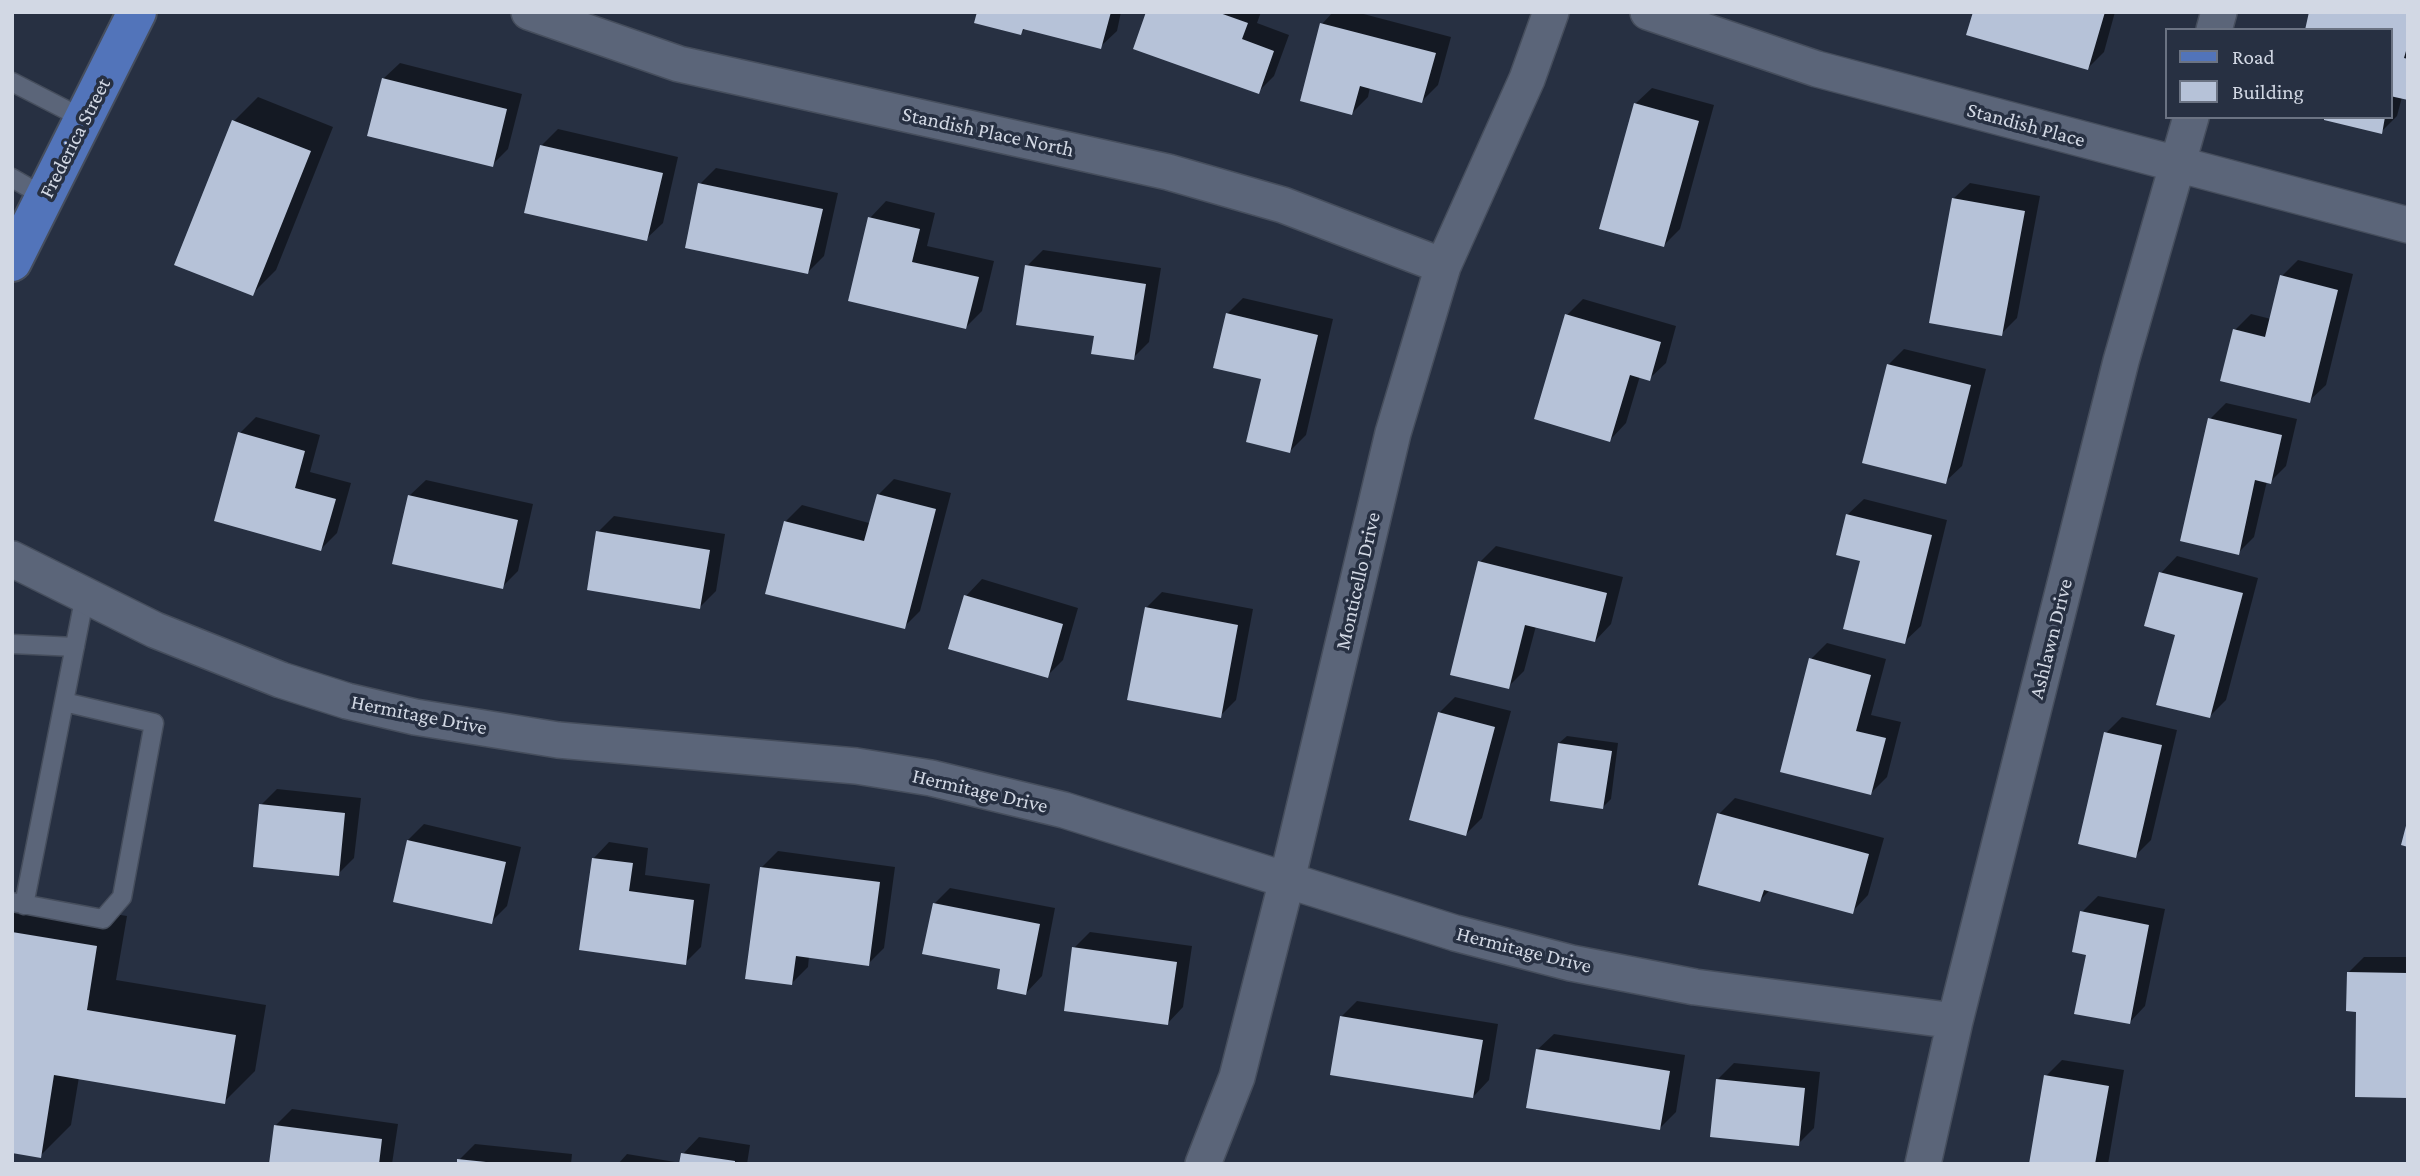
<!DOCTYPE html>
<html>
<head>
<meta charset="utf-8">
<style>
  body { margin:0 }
  #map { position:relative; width:2420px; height:1176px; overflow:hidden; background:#273042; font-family:"Crimson Pro",serif }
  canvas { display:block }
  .frame { position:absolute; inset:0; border:14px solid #d2d8e4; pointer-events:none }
  .legend { position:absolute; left:2165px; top:28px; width:228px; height:91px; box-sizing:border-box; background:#273042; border:2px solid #6b7383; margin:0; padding:9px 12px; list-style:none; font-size:21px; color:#d2d8e4 }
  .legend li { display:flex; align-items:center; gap:14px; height:35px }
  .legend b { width:35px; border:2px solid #6b7383 }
</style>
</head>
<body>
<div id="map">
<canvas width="2420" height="1176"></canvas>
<div class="frame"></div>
<ul class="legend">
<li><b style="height:9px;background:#5274ba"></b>Road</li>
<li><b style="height:19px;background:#b6c2d8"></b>Building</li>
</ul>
</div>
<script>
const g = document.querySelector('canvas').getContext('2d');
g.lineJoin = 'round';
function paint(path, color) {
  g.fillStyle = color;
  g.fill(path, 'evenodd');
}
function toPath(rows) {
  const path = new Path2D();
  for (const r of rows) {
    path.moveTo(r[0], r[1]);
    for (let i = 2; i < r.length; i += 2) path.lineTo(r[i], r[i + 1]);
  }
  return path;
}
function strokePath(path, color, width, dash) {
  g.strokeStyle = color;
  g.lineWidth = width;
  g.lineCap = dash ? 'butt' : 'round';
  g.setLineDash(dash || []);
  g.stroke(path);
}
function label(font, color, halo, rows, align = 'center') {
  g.font = font + ' "Crimson Pro",serif';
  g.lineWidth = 7;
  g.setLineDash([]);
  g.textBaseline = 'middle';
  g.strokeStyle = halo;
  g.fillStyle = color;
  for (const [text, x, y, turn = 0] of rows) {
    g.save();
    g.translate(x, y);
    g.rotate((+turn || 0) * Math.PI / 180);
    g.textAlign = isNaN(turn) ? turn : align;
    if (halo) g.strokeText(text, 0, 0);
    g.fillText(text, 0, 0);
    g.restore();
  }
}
paint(toPath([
  [978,12,1121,12,1117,31,1100,47,1026,28,1021,33],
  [1148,12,1261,12,1257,23,1289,35,1274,76,1258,92],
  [1333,12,1356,12,1451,37,1438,85,1422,101,1370,87,1368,97,1352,113,1322,24],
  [1974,12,2115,12,2104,52,2088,68],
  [2311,12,2408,12,2408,97,2402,97,2397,116,2381,132,2326,117,2390,117,2390,30],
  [400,63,522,94,508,149,492,165,383,79],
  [1652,88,1714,105,1680,229,1664,245,1635,104],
  [258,97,333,127,276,270,252,294,176,264,234,121],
  [558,129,678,157,663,223,646,239,542,145],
  [716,168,838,193,824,256,808,272,700,184],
  [1970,183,2040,196,2017,318,2001,334,1953,199],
  [886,201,935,213,927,246,994,261,982,311,966,327,870,218],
  [1043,250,1161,268,1149,342,1133,358,1096,335,1027,266],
  [2298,260,2353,274,2326,385,2309,401,2235,330,2251,314,2271,319,2282,276],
  [1243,298,1333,319,1306,435,1290,451,1263,378,1227,314],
  [1583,299,1676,326,1666,363,1649,379,1640,376,1626,423,1610,440,1567,315],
  [1904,349,1986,369,1962,466,1945,482,1888,365],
  [2226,403,2297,419,2286,466,2270,482,2267,481,2254,537,2238,553,2210,419],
  [256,417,320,435,310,472,351,483,337,533,321,549,240,433],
  [894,479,951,493,920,611,904,627,785,522,802,505,869,523,878,495],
  [426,480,533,504,518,571,502,587,409,496],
  [1864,499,1947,520,1921,626,1904,642,1862,560,1847,515],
  [614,516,725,534,716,591,700,607,598,532],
  [1496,546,1623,577,1611,624,1595,641,1536,626,1524,671,1508,687,1480,562],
  [2177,556,2258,578,2226,700,2210,716,2177,633,2161,573],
  [982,579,1078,608,1063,660,1047,676,966,596],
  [1162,592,1253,609,1236,700,1220,716,1146,608],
  [1827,643,1886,659,1871,715,1901,722,1887,777,1871,793,1811,659],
  [1455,697,1511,711,1482,818,1466,834,1439,713],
  [2122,717,2177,730,2151,840,2135,856,2106,733],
  [1567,736,1618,743,1611,799,1603,807,1559,743],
  [277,789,361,798,354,858,338,874,261,805],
  [1735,798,1884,838,1868,895,1852,912,1770,890,1760,900,1719,814],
  [424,824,521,847,507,906,491,922,408,840],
  [609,842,648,848,645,875,710,884,701,947,685,963,593,859],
  [778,851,895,867,884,948,868,964,809,956,808,967,792,983,761,868],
  [950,888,1055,908,1042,976,1026,993,934,904],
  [2098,896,2165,909,2145,1006,2129,1023,2088,953,2082,912],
  [12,897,127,916,116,980,266,1005,255,1071,224,1102,79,1077,71,1125,40,1156,12,1151],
  [1090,932,1192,946,1183,1007,1167,1024,1074,948],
  [2364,957,2408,957,2408,1096,2357,1010,2348,973],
  [1357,1001,1498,1024,1489,1080,1473,1097,1341,1017],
  [1554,1034,1685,1055,1676,1112,1660,1128,1537,1050],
  [2062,1060,2124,1070,2108,1164,2031,1164,2046,1076],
  [1734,1063,1820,1072,1814,1128,1798,1144,1717,1080],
  [292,1109,398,1124,392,1164,271,1164,275,1126],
  [699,1137,750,1145,747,1164,618,1164,627,1154,681,1163,683,1154],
  [475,1144,572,1154,571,1164,458,1164,459,1160]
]), '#0007');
paint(toPath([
  [977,12,1111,12,1101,49,1023,29,1021,35,974,23],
  [1146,12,1217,12,1248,23,1242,39,1274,51,1259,94,1133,49],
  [1973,12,2105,12,2088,70,1966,35],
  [2309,12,2408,13,2408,44,2404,58,2408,59,2408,100,2390,96,2390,30,2305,30],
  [1320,23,1436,53,1422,103,1360,86,1352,115,1300,101],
  [382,78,507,109,493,167,367,136],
  [1634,103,1699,121,1664,247,1599,229],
  [2324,117,2385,117,2382,134,2324,120],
  [232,120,311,151,253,296,174,265],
  [540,145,663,173,647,241,524,213],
  [698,183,823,209,808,274,685,248],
  [1952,198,2025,211,2002,336,1929,323],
  [868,217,920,229,912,262,979,277,966,329,848,301],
  [1025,265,1146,284,1134,360,1091,354,1094,336,1016,325],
  [2280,275,2338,290,2310,403,2220,381,2233,329,2265,337],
  [1226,313,1318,335,1290,453,1246,442,1261,379,1213,368],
  [1565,314,1661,342,1650,381,1630,375,1610,442,1534,419],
  [1887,364,1971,385,1946,484,1862,463],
  [2208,418,2282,435,2271,484,2255,480,2239,555,2180,541],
  [238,432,305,451,295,488,336,499,321,551,214,521],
  [877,494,936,509,905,629,765,594,784,521,864,541],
  [408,495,518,520,503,589,392,564],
  [1846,514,1932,535,1905,644,1843,629,1860,561,1836,555],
  [596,531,710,550,700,609,587,590],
  [1478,561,1607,593,1595,642,1525,625,1509,689,1450,675],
  [2159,572,2243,593,2210,718,2156,705,2175,635,2144,626],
  [964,595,1063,624,1048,678,948,649],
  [1145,607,1238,625,1221,718,1127,700],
  [1809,658,1871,675,1856,731,1886,738,1871,795,1780,772],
  [1438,712,1495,727,1466,836,1409,820],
  [2104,732,2162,745,2136,858,2078,844],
  [1558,743,1612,751,1603,809,1550,801],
  [259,804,345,813,339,876,253,867],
  [1717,813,1869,854,1853,914,1764,890,1760,902,1698,885],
  [2407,822,2408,822,2408,847,2401,845],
  [407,840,506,862,492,924,393,902],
  [592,858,633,863,629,891,694,900,686,965,579,950],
  [760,867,880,882,869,966,796,956,792,985,745,979],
  [933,903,1040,924,1026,995,997,989,1000,969,922,954],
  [2080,911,2149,925,2130,1024,2074,1014,2086,955,2072,952],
  [12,932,97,946,87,1010,236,1035,225,1104,54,1075,41,1158,12,1153],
  [1072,947,1177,962,1168,1025,1064,1011],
  [2347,972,2408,973,2408,1098,2355,1097,2356,1012,2346,1011],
  [1340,1016,1483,1040,1473,1098,1330,1075],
  [1536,1049,1670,1071,1660,1130,1526,1108],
  [2044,1075,2109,1086,2095,1164,2029,1164],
  [1716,1079,1805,1088,1799,1146,1710,1137],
  [274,1125,382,1139,379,1164,269,1164],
  [681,1153,735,1161,735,1164,679,1164],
  [457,1159,486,1162,486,1164,457,1164]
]), '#b6c2d8');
const lane = toPath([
  [12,82,84,119],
  [12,178,45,197],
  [12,644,75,647],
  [12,902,103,919,122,897,154,723,64,702],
  [24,905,85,595]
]);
const street = toPath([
  [529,12,679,64,1168,172,1283,205,1443,266],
  [1648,12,1817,69,2408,225],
  [2214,30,2219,12],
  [12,559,155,630,281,680,347,701,415,717,558,740,856,766,931,778,1064,810,1455,933,1571,963,1695,987,1955,1021],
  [1203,1164,1237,1077,1287,880,1393,433,1443,266,1527,79,1551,12],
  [1923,1164,1955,1021,2121,361,2191,117]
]);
const primary = toPath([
  [12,262,137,12]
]);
strokePath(lane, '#464e5d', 21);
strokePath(street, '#464e5d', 38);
strokePath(primary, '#464e5d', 42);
strokePath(lane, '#5b6579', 18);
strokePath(street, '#5b6579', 35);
strokePath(primary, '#5274ba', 38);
label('21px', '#d2d8e4', '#273042', [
  ["Standish Place",2026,125,15],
  ["Standish Place North",988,132,12],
  ["Frederica Street",75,138,-63],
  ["Monticello Drive",1358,581,-77],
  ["Ashlawn Drive",2051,639,-76],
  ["Hermitage Drive",419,715,11],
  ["Hermitage Drive",980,791,13],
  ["Hermitage Drive",1524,950,14]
]);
</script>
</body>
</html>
